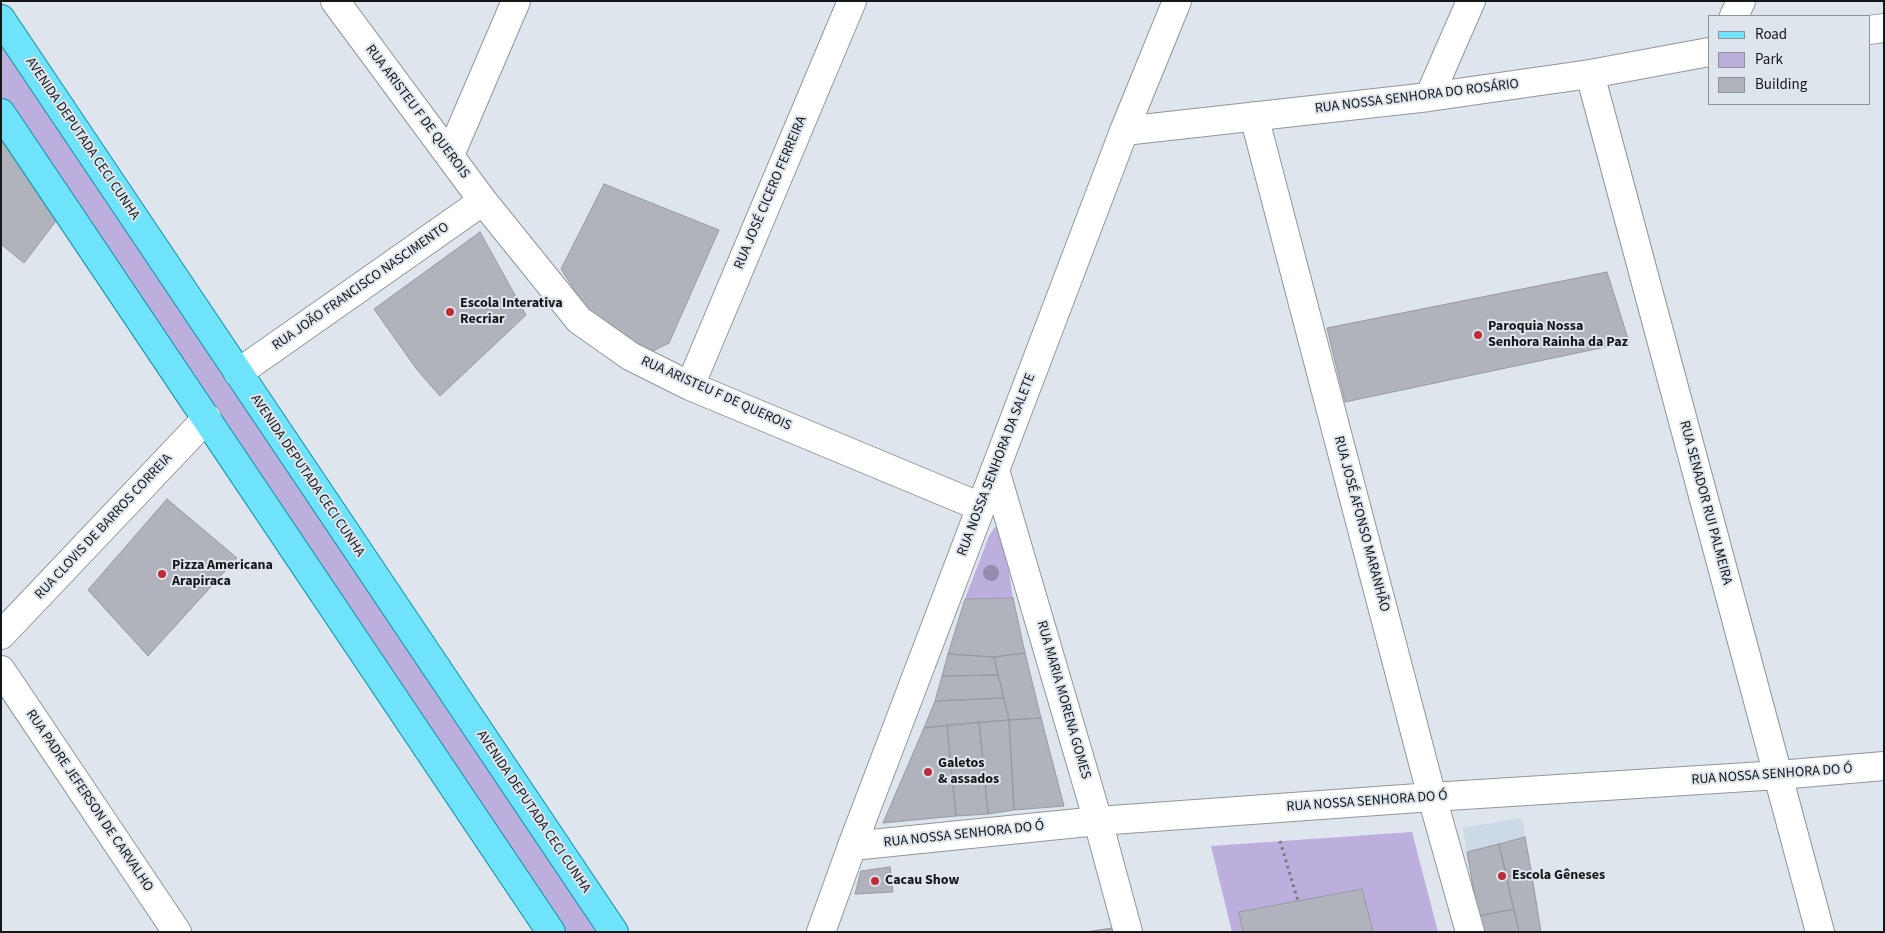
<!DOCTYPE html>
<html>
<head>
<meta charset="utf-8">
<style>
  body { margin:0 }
  #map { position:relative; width:1885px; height:933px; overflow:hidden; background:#dee5ec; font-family:"Source Sans 3",sans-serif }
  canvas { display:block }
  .frame { position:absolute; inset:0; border:2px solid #141719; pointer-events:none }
  .legend { position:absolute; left:1708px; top:15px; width:162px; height:90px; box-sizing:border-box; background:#dee5ec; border:1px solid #8d9398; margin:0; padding:6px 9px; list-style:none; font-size:15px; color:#141719 }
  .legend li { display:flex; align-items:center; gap:10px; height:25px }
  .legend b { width:25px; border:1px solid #8d9398 }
</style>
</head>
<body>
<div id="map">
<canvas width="1885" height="933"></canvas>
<div class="frame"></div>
<ul class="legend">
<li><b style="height:6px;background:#6ee3f9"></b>Road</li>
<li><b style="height:14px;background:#bcafdd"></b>Park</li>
<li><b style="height:14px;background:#b0b3bc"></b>Building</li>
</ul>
</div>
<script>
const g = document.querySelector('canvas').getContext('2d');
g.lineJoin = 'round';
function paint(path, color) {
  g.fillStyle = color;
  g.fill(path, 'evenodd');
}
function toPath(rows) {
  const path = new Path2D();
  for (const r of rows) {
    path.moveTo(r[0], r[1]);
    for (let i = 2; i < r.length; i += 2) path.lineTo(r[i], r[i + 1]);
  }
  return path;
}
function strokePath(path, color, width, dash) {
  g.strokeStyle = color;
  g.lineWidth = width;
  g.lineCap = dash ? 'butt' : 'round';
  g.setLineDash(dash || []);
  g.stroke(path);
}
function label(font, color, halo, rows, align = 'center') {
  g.font = font + ' "Source Sans 3",sans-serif';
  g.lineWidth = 4;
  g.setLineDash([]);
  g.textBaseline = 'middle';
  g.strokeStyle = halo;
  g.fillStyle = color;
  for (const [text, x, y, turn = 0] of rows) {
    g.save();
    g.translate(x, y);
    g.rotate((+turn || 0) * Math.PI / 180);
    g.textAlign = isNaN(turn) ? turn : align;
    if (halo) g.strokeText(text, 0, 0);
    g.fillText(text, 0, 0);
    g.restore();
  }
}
paint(toPath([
  [1522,818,1541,932,1480,932,1463,828]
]), '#ccdae6');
paint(toPath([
  [1,19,614,932,551,932,1,113],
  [995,527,1001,529,1004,538,1013,598,965,599,989,536],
  [1412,832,1438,932,1232,932,1211,846]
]), '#bcafdd');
const building = toPath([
  [1,133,56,221,24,263,1,244,1,133],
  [604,184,719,230,669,343,647,354,590,314,561,269,604,184],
  [480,232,526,315,440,396,418,371,374,309,480,232],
  [1607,272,1629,342,1345,402,1327,328,1607,272],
  [167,499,237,558,148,656,88,590,167,499],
  [1013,598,1025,653,994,657,948,654,965,599,1013,598],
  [1025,653,1041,718,1009,720,994,657,1025,653],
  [948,654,994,657,998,675,942,676,948,654],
  [998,675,1004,698,935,701,942,676,998,675],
  [1004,698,1009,720,924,728,935,701,1004,698],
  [1041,718,1064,806,1014,810,1009,720,1041,718],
  [1009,720,1014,810,988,814,979,722,1009,720],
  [979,722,988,814,956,816,947,725,979,722],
  [947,725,956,816,883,823,924,728,947,725],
  [1525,837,1531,870,1506,877,1499,844,1525,837],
  [1499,844,1514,909,1478,916,1467,852,1499,844],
  [890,867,893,892,855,894,861,871,890,867],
  [1531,870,1541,932,1519,932,1506,877,1531,870],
  [1362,889,1373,932,1243,932,1239,912,1362,889],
  [1514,909,1519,932,1480,932,1478,916,1514,909],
  [1126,926,1128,932,1085,932,1126,926]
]);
paint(building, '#b0b3bc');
strokePath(building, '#9699a1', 1);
const street = toPath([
  [335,1,483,201,579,320,630,356,690,386,981,507],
  [1734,16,1741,1],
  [1869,30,1884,28],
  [1590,74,1820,932],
  [1429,97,1471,1],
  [1254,116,1432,797,1470,932],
  [1124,131,1429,97,1590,74,1709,52],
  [450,155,516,1],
  [238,373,483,201],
  [690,386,852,1],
  [995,470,1098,821,1128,932],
  [1,635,207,418],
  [1,670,177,932],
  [852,846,1098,821,1432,797,1779,775,1884,766]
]);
const secondary = toPath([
  [821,932,852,846,1124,131,1177,1]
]);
const primary = toPath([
  [1,19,614,932],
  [1,113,551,932]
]);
strokePath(street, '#8f969c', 30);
strokePath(secondary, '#8f969c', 30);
strokePath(primary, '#0f90a8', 30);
strokePath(toPath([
  [1280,841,1298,901]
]), '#73777c', 3, [2.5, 4]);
strokePath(street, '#fff', 28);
strokePath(secondary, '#fff', 28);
strokePath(primary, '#6ee3f9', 28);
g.fillStyle = '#958bb1';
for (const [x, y] of [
  [991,573]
]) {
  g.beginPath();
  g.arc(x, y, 8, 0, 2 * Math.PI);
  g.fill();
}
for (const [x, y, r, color] of [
  [450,312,5,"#bc2c39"],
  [1478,335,5,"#bc2c39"],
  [162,574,5,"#bc2c39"],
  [928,772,5,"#bc2c39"],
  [1502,876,5,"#bc2c39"],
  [875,881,5,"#bc2c39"]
]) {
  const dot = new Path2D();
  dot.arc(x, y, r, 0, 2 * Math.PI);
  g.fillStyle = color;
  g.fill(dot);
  strokePath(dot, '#dee5ec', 2);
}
label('14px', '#141719', '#dee5ec', [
  ["RUA NOSSA SENHORA DO ROSÁRIO",1417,97,-7],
  ["RUA ARISTEU F DE QUEROIS",417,112,53],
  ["AVENIDA DEPUTADA CECI CUNHA",82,139,56],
  ["RUA JOSÉ CICERO FERREIRA",771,193,-67],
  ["RUA JOÃO FRANCISCO NASCIMENTO",361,287,-35],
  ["RUA ARISTEU F DE QUEROIS",716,394,24],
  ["RUA NOSSA SENHORA DA SALETE",997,465,-69],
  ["AVENIDA DEPUTADA CECI CUNHA",307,476,56],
  ["RUA SENADOR RUI PALMEIRA",1705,503,75],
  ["RUA JOSÉ AFONSO MARANHÃO",1361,524,75],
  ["RUA CLOVIS DE BARROS CORREIA",104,527,-47],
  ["RUA MARIA MORENA GOMES",1063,700,74],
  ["RUA NOSSA SENHORA DO Ó",1772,775,-4],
  ["RUA PADRE JEFERSON DE CARVALHO",89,801,56],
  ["RUA NOSSA SENHORA DO Ó",1367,802,-4],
  ["AVENIDA DEPUTADA CECI CUNHA",533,812,56],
  ["RUA NOSSA SENHORA DO Ó",964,835,-6]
]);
label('bold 14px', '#141719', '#dee5ec', [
  ["Escola Interativa",460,304],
  ["Recriar",460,320],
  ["Paroquia Nossa",1488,327],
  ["Senhora Rainha da Paz",1488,343],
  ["Pizza Americana",172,566],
  ["Arapiraca",172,582],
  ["Galetos",938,764],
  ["& assados",938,780],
  ["Escola Gêneses",1512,876],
  ["Cacau Show",885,881]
], 'left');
</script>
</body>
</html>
